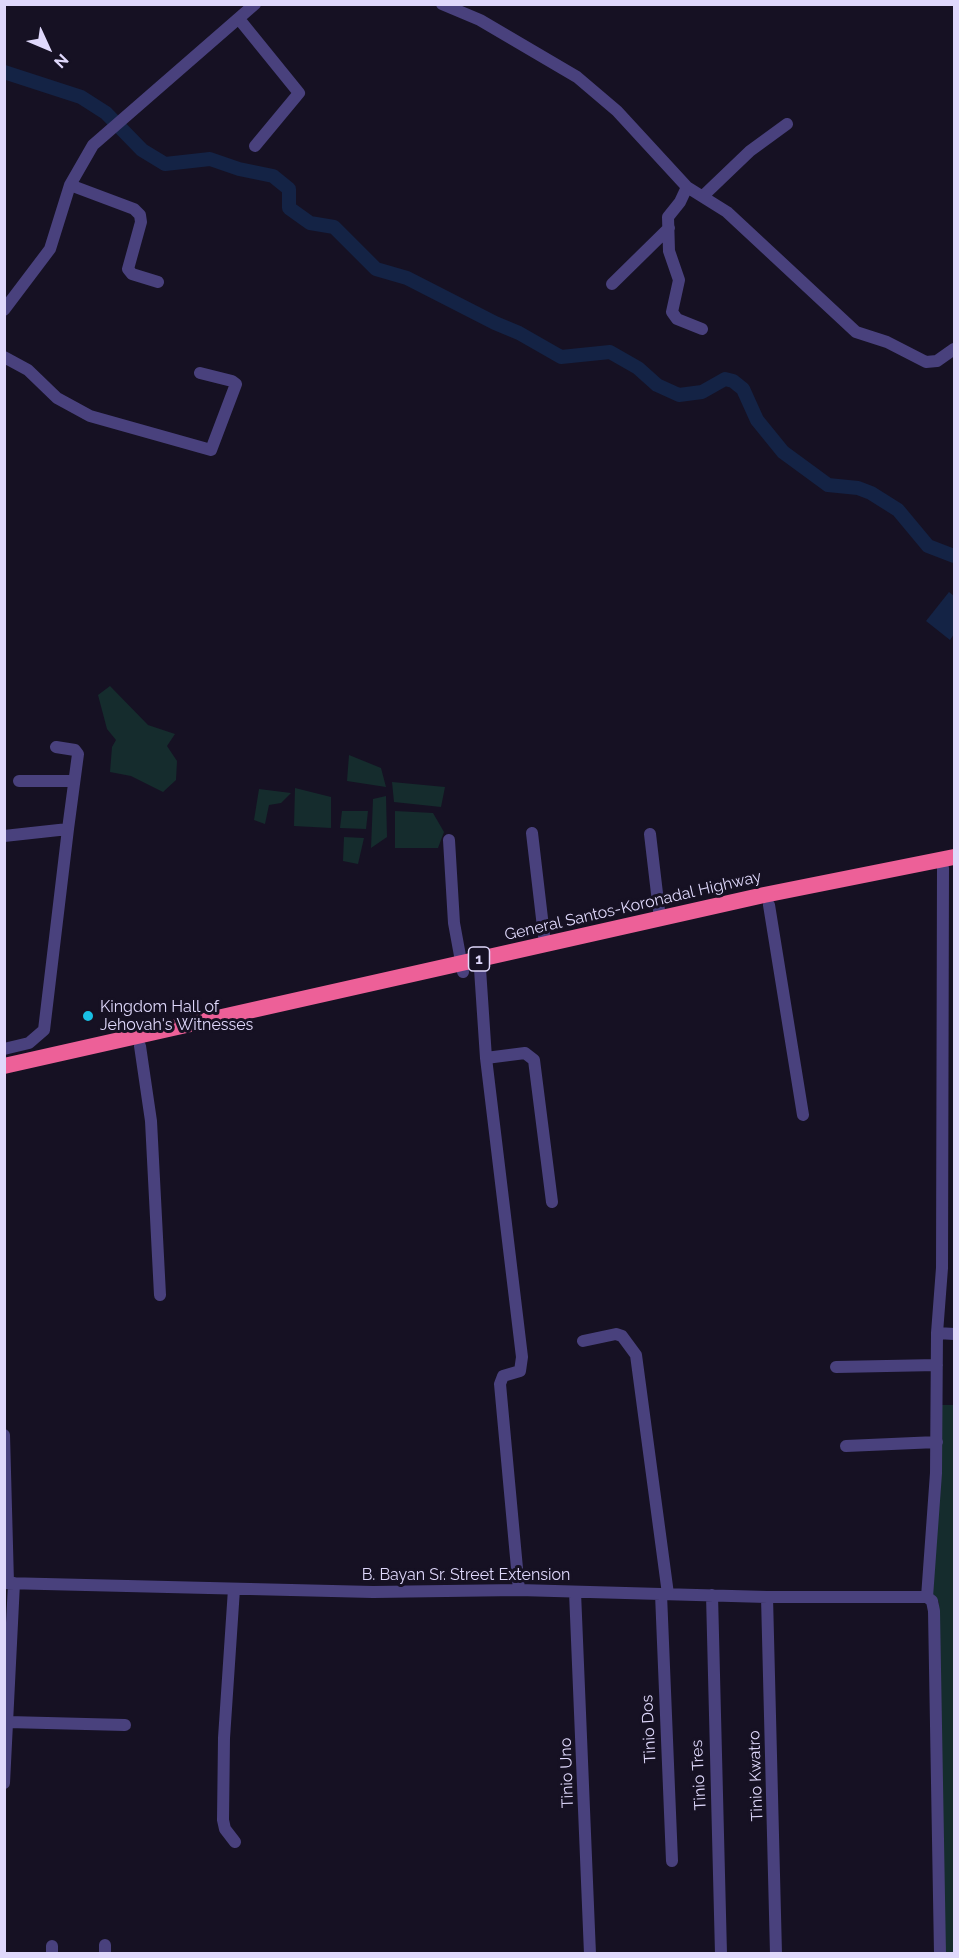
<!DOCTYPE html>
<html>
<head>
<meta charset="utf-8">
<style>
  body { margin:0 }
  #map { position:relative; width:959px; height:1958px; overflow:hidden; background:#161123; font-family:Raleway,sans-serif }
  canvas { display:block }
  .frame { position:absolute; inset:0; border:6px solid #dfd8fb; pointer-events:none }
  .north { position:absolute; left:18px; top:18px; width:60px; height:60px; -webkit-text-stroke:4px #161123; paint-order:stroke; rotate:134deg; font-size:16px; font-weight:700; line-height:24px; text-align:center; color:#dfd8fb }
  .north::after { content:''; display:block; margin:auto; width:21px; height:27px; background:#dfd8fb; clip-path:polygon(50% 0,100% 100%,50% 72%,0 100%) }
</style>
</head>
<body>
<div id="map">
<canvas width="959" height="1958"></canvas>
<div class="frame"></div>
<div class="north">N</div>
</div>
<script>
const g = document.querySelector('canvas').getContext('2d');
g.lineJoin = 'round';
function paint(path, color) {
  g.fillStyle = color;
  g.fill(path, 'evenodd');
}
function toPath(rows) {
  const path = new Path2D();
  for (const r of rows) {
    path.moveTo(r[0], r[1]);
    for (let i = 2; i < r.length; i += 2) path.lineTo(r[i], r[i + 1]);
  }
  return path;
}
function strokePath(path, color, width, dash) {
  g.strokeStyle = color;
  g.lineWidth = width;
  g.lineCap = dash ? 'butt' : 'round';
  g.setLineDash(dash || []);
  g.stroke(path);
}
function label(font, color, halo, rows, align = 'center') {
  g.font = font + ' Raleway,sans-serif';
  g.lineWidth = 6;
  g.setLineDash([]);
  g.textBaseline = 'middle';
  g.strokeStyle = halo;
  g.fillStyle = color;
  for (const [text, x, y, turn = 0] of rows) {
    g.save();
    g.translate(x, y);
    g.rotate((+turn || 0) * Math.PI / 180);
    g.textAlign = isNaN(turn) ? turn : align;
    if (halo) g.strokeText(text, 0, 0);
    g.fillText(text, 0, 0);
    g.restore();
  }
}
paint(toPath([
  [110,686,148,725,175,734,167,746,177,761,176,780,163,792,131,776,110,772,112,747,116,740,107,729,98,695],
  [349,755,381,768,386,787,347,781],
  [392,782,445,787,441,807,394,802],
  [295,788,331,797,331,828,294,826],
  [259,789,291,793,281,803,269,805,265,824,254,820],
  [386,796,387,837,371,848,373,799],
  [342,811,368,811,366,829,340,828],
  [395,811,433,813,444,832,438,848,395,848],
  [344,837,364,838,358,864,343,861],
  [941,1405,954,1405,954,1953,944,1953,939,1602,932,1593]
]), '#152c2d');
paint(toPath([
  [949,592,954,596,954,634,950,640,926,621]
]), '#142345');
strokePath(toPath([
  [4,72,81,97,106,113,142,150,165,164,210,159,239,169,273,176,289,189,289,208,310,223,334,227,376,269,407,278,495,323,519,333,561,357,610,352,638,368,657,385,679,395,702,392,725,379,733,381,743,389,757,420,783,452,828,485,858,488,871,493,898,510,928,546,954,556]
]), '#142345', 14);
strokePath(toPath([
  [442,4,480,20,577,77,617,111,687,187,727,212,856,332,887,342,926,362,937,361,954,349],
  [239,19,299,93,255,146],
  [70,185,134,209,140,215,141,222,128,269,132,274,158,282],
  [687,187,680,202,668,217,669,251,679,280,672,312,677,319,702,329],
  [703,196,750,151,787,124],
  [612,284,669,228],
  [4,310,50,249,70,185,93,145,255,4],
  [4,357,28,370,57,398,90,416,211,450,236,384,232,381,200,373],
  [19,781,74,781],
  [532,833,545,944],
  [650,834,660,919],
  [4,836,68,829,78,754,75,750,56,747],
  [449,840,454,923,463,972],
  [769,905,803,1115],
  [476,959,480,969,486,1058,522,1357,520,1371,503,1376,500,1384,519,1590],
  [140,1046,151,1121,160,1295],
  [4,1049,29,1043,44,1030,68,829],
  [486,1058,525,1053,534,1060,552,1202],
  [937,1333,954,1334],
  [583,1341,616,1334,622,1336,636,1355,668,1594],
  [836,1367,937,1365],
  [4,1435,8,1583],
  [846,1446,937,1442],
  [4,1583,373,1592,519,1590,767,1597,927,1597],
  [234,1589,224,1738,223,1820,225,1829,235,1842],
  [575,1592,590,1954],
  [661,1594,672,1861],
  [712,1595,721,1954],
  [767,1597,776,1954],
  [927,1597,936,1473,937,1333,942,1268,943,868],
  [927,1597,932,1601,934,1611,940,1954],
  [8,1722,125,1725],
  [4,1783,14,1583],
  [52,1954,52,1946],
  [105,1954,105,1945]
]), '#49417d', 12);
strokePath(toPath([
  [4,1066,764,895,954,857]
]), '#ed6098', 16);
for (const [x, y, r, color] of [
  [88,1016,6,"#19c0e5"]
]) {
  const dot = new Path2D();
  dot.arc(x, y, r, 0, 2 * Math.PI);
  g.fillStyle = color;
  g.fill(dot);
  strokePath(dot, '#161123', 2);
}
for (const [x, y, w] of [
  [479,959,21]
]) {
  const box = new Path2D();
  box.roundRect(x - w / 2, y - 12, w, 24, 4.5);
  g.fillStyle = '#161123';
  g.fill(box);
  strokePath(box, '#dfd8fb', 1.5);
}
label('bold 15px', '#dfd8fb', null, [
  ["1",479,959]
]);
label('16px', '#dfd8fb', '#161123', [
  ["General Santos-Koronadal Highway",633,906,-13],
  ["B. Bayan Sr. Street Extension",466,1575],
  ["Tinio Dos",649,1729,-93],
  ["Tinio Uno",567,1773,-92],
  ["Tinio Tres",699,1775,-93],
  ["Tinio Kwatro",756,1776,-92]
]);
label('16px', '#dfd8fb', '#161123', [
  ["Kingdom Hall of",100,1007],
  ["Jehovah's Witnesses",100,1025]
], 'left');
</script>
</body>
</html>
